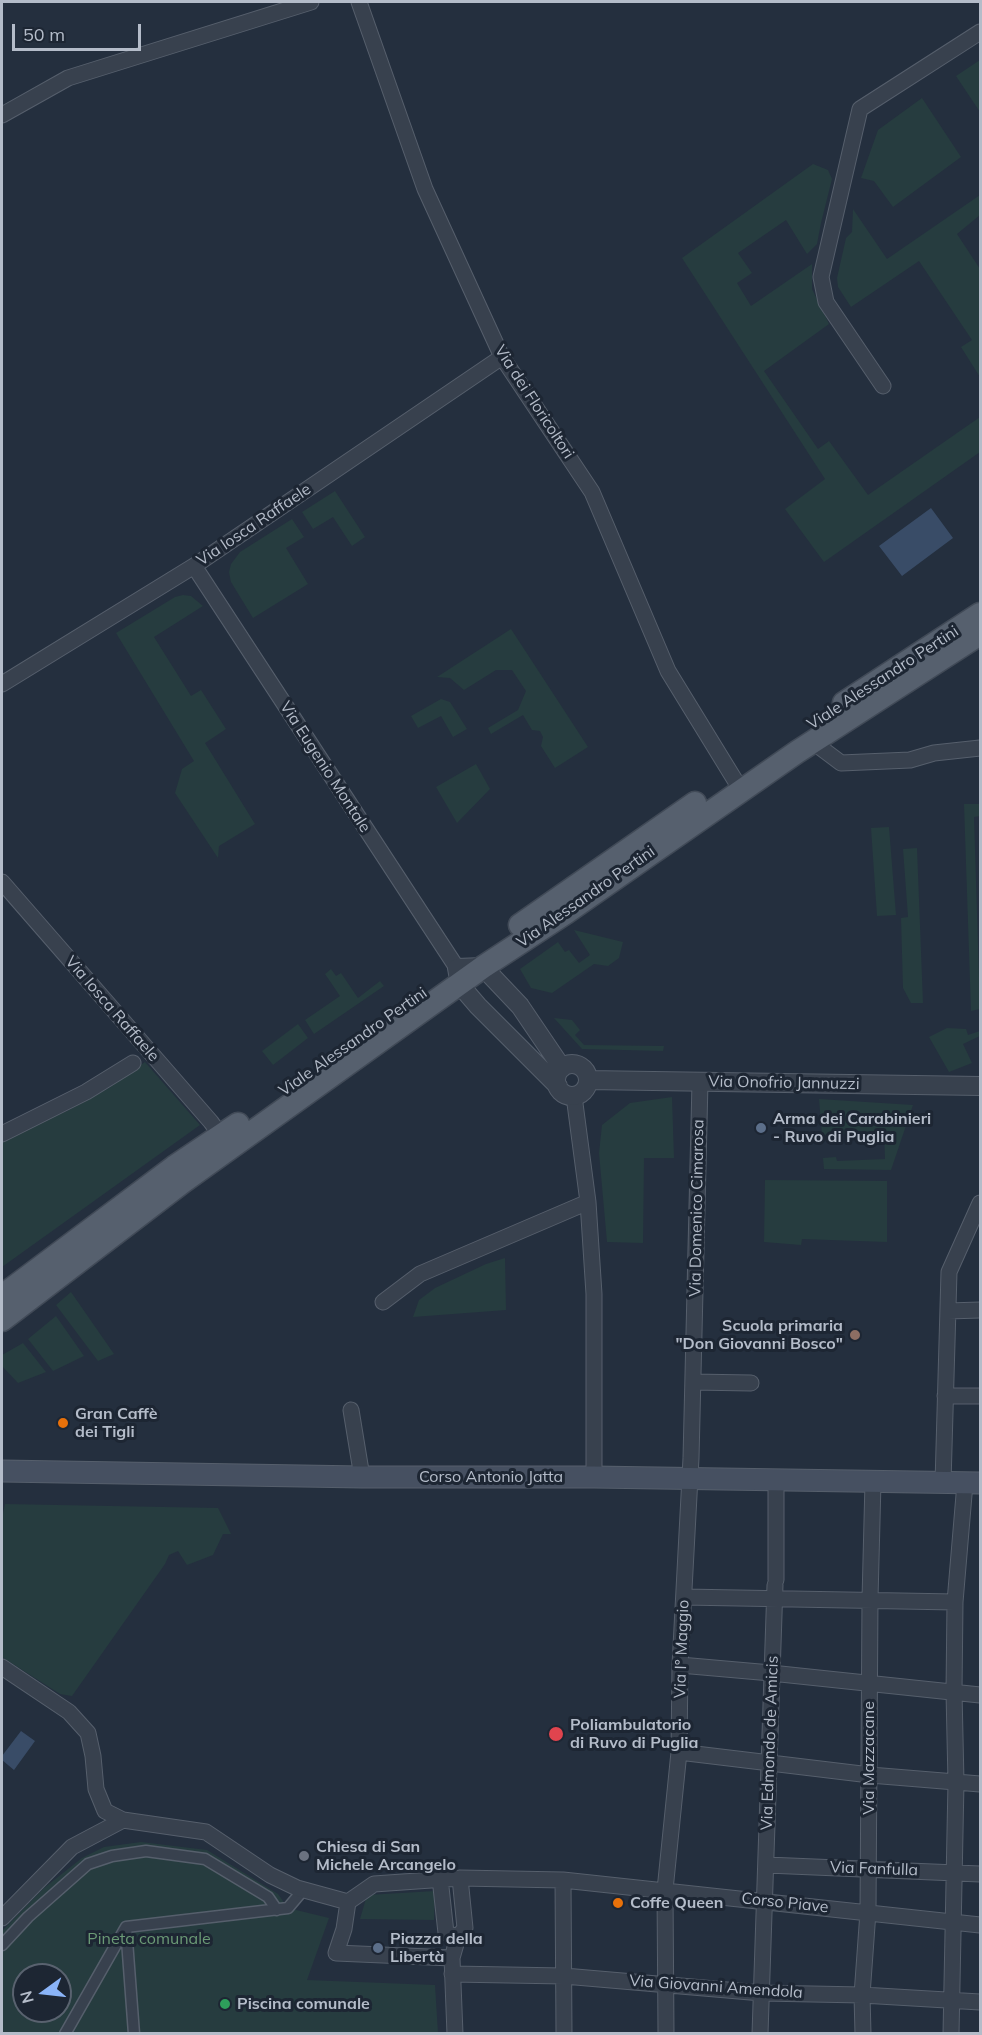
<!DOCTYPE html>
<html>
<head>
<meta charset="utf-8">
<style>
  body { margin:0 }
  #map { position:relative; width:982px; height:2035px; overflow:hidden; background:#242f3e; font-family:Mulish,sans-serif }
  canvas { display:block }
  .frame { position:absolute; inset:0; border:3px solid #b4bcc9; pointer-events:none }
  .north { position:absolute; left:12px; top:1963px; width:60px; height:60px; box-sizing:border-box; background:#1d2633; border:2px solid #59626f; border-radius:50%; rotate:255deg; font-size:16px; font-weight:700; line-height:24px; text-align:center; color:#b4bcc9 }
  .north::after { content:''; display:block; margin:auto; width:21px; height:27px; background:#8ab4f8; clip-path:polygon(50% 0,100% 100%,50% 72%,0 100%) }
  .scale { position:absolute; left:12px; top:24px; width:129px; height:27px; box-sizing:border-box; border:3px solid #b4bcc9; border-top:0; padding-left:8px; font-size:18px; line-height:21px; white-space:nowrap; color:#b4bcc9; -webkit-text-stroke:4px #1d2633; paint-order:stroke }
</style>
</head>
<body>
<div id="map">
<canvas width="982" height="2035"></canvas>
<div class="frame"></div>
<div class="north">N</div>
<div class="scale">50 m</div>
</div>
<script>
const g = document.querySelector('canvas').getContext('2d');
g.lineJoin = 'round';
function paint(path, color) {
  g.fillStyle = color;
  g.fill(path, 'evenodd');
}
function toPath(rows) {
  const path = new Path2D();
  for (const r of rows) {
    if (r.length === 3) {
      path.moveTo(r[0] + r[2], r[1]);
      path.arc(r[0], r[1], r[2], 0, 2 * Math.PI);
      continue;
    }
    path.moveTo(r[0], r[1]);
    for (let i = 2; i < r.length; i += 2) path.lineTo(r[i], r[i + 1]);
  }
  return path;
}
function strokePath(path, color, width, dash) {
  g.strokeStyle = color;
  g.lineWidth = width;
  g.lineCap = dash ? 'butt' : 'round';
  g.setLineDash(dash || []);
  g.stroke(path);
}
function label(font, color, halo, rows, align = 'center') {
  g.font = font + ' Mulish,sans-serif';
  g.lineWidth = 6;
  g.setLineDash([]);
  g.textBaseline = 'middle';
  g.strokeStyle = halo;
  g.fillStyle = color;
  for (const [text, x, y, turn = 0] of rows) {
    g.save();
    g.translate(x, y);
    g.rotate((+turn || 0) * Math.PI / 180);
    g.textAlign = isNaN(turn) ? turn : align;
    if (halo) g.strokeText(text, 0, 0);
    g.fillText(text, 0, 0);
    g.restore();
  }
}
paint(toPath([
  [980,60,980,112,956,76],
  [922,98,961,157,893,207,874,181,861,178,878,130],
  [813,164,828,170,832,179,821,223,817,244,807,254,786,220,738,253,752,273,737,283,751,306,812,264,812,289,829,324,764,371,818,449,829,441,868,495,980,417,980,452,824,562,785,509,825,479,682,258],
  [980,195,980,215,957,234,980,269,980,377,961,347,972,340,919,261,851,307,838,287,837,278,846,238,852,232,853,209,887,259],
  [335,491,365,537,352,546,333,517,313,529,302,512],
  [292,519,304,537,286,548,308,584,253,618,231,582,229,572,231,564,240,552],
  [183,595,191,596,203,606,154,637,191,696,201,690,226,729,205,743,255,824,219,846,218,858,175,793,182,769,194,761,116,633,175,597],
  [511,629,588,747,555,768,541,746,543,737,540,731,532,730,523,715,491,734,488,728,518,710,526,691,512,670,496,670,464,690,450,678,437,677],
  [441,699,450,702,467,729,453,737,441,716,418,728,411,716],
  [476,764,490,789,457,823,436,787],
  [964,804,980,804,980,816,974,817,980,1009,971,1011],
  [889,827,896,915,877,916,871,828],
  [917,848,923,1003,911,1003,903,988,901,918,908,917,903,849],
  [574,930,623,942,619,958,608,966,594,964,552,993,531,988,520,969,558,942,565,952,569,950,579,963,590,955],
  [331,969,336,976,341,973,358,998,380,981,384,986,314,1034,305,1020,340,996,325,974],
  [554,1018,572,1020,580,1030,575,1035,584,1045,664,1046,663,1051,582,1049],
  [298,1024,308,1038,273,1065,262,1051],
  [947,1028,966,1029,968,1035,980,1031,980,1036,963,1044,972,1063,949,1072,929,1037],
  [145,1062,200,1125,2,1267,2,1138,67,1111,109,1088],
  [672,1097,674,1158,644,1158,643,1243,607,1242,599,1153,602,1125,630,1103],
  [819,1099,913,1105,891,1170,824,1169,823,1158,836,1157,837,1161,885,1159,884,1130,875,1130,875,1133,822,1135],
  [765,1180,887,1181,887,1242,802,1239,801,1245,764,1242],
  [505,1258,506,1310,413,1317,419,1300,435,1288,486,1264],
  [71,1292,114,1354,98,1361,56,1305],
  [56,1316,84,1356,53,1371,28,1339],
  [23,1343,46,1372,18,1383,2,1366,2,1355],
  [5,1504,218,1508,231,1534,223,1534,213,1555,187,1565,178,1551,169,1555,165,1564,72,1696,60,1694,2,1657,2,1518],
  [141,1842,207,1850,278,1894,288,1908,329,1918,307,1980,435,1985,438,2033,2,2034,2,1931,44,1888,82,1858,104,1847],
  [24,1975,60,1975,60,2011,24,2011],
  [435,1891,434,1920,360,1919,367,1895]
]), '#263c3f');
paint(toPath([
  [931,508,953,538,902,576,879,546],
  [21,1731,35,1741,14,1770,2,1760,2,1756]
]), '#394c67');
const pedestrian = toPath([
  [2,1945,28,1917,88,1864,112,1856,146,1851,205,1859,268,1897,277,1910],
  [65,2034,126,1927],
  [134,2034,126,1927,288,1908,304,1889]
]);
const minor = toPath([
  [359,2,425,189,502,357,592,492,668,671,741,790],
  [2,115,68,78,311,2],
  [883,386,826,302,821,277,860,109,980,32],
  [194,566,457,968],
  [2,684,194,566,502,357],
  [813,742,841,763,910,760,934,753,980,748],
  [2,882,211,1122,221,1136],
  [574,1096,588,1202,594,1294,594,1477],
  [2,1134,86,1092,133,1063],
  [383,1302,420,1274,588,1202],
  [948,1311,980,1310],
  [693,1382,751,1383],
  [945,1396,980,1396],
  [351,1410,362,1477],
  [943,1483,949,1272,980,1203],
  [776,1580,776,1480],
  [684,1597,955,1602],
  [680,1665,771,1673,980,1695],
  [2,1667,69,1712,88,1733,93,1756,96,1789,105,1811,123,1820,206,1832,270,1875,297,1888,348,1902],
  [679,1752,870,1775,980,1784],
  [767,1865,980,1874],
  [440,1878,446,1933,458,1937],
  [563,1880,564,2034],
  [2,1918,72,1847,123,1820],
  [452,1958,336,1953,344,1929,348,1902,374,1884,460,1878,563,1880,980,1925],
  [452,1974,564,1976,762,1993,862,1995,980,2002],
  [455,2034,452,1958,458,1937,465,1928,460,1878],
  [666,2034,665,1890,679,1752,680,1665,691,1458,700,1082],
  [760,2034,775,1585],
  [863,2034,862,1995,868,1912,870,1599,873,1482],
  [951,2034,956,1782,954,1692,955,1602,965,1483]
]);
const tertiary = toPath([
  [572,1080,16],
  [588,1080,980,1086],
  [558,1086,478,1006,460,985,457,968,483,967,520,1006,562,1068]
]);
const secondary = toPath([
  [2,1471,362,1477,594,1477,980,1483]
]);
const primary = toPath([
  [844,703,980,614],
  [520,925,695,803],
  [2,1296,174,1167,238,1124],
  [2,1320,184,1181,483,967,567,912,797,752,980,634]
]);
strokePath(pedestrian, '#565f6c', 13);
strokePath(minor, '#565f6c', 17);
strokePath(tertiary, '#565f6c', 20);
strokePath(secondary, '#565f6c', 23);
strokePath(primary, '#414a57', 25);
strokePath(pedestrian, '#38414e', 10);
strokePath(minor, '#38414e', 15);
strokePath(tertiary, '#38414e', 18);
strokePath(secondary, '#465061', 21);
strokePath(primary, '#56606e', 22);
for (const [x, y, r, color] of [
  [761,1128,6,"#5c6f8a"],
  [855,1335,6,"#8d6e63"],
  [63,1423,6,"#e8710a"],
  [556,1734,8,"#e0444e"],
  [304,1856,6,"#6b7280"],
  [618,1903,6,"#e8710a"],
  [378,1948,6,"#5c6f8a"],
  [225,2004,6,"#2e9e5b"]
]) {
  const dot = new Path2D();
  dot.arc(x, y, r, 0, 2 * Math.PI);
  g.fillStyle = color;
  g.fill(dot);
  strokePath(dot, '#1d2633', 2);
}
label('16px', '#b4bcc9', '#1d2633', [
  ["Via dei Floricoltori",534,402,57],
  ["Via Iosca Raffaele",254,525,-34],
  ["Viale Alessandro Pertini",883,678,-33],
  ["Via Eugenio Montale",325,767,57],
  ["Via Alessandro Pertini",586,897,-35],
  ["Via Iosca Raffaele",112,1009,49],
  ["Viale Alessandro Pertini",353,1042,-35],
  ["Via Onofrio Jannuzzi",784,1083,1],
  ["Via Domenico Cimarosa",697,1208,-89],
  ["Corso Antonio Jatta",491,1477],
  ["Via I° Maggio",682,1649,-88],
  ["Via Edmondo de Amicis",770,1743,-88],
  ["Via Mazzacane",869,1758,-90],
  ["Via Fanfulla",874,1869,2],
  ["Corso Piave",785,1903,6],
  ["Via Giovanni Amendola",716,1987,4]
]);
label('bold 16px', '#b4bcc9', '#1d2633', [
  ["Arma dei Carabinieri",773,1119],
  ["- Ruvo di Puglia",773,1137],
  ["Scuola primaria",843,1326,"right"],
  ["\"Don Giovanni Bosco\"",843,1344,"right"],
  ["Gran Caffè",75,1414],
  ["dei Tigli",75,1432],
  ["Poliambulatorio",570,1725],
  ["di Ruvo di Puglia",570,1743],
  ["Chiesa di San",316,1847],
  ["Michele Arcangelo",316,1865],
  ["Coffe Queen",630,1903],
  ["Piazza della",390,1939],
  ["Libertà",390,1957],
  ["Piscina comunale",237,2004]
], 'left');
label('16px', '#6b9a76', '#1d2633', [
  ["Pineta comunale",149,1939]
]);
</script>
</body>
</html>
